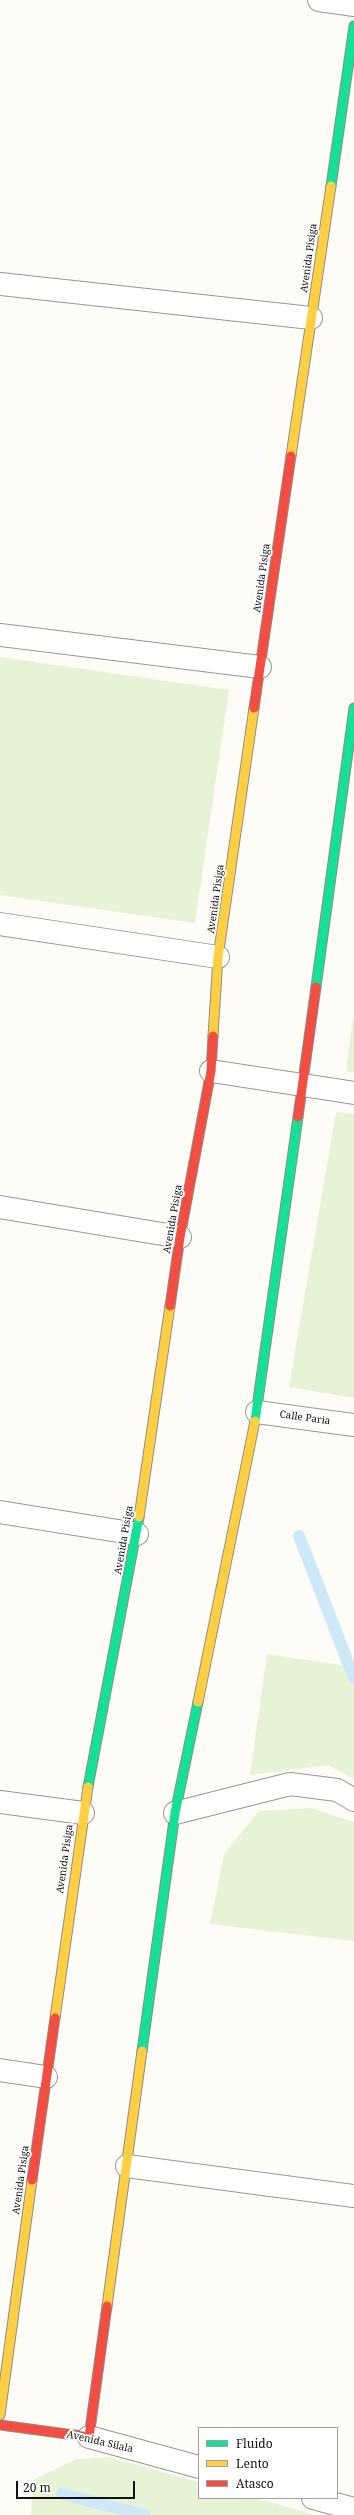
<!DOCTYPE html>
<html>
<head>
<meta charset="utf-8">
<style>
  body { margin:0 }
  #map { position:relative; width:354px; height:2515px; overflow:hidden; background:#fdfcf7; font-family:"Noto Serif",serif }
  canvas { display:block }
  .legend { position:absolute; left:198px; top:2427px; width:140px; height:72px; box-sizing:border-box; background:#fff; border:1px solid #a0a0a0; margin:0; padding:5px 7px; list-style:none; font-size:12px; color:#111 }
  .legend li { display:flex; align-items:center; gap:8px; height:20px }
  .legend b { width:20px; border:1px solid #a0a0a0 }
  .scale { position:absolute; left:16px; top:2481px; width:119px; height:18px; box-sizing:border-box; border:2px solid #111; border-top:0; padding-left:5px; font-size:12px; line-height:14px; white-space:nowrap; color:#111; -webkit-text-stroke:3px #fff; paint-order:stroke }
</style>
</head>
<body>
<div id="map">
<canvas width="354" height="2515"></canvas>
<ul class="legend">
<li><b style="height:5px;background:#16e098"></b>Fluido</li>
<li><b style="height:5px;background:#ffcf43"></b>Lento</li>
<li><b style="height:5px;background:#f24e42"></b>Atasco</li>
</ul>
<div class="scale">20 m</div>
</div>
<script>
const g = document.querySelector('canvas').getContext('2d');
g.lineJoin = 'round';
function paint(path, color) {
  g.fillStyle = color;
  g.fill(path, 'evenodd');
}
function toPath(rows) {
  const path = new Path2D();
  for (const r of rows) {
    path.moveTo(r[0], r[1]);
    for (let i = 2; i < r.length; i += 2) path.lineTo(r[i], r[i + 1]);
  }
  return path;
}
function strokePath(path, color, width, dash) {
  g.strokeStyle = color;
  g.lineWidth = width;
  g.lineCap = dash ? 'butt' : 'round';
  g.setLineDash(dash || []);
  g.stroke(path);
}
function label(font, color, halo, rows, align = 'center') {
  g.font = font + ' "Noto Serif",serif';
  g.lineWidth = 4;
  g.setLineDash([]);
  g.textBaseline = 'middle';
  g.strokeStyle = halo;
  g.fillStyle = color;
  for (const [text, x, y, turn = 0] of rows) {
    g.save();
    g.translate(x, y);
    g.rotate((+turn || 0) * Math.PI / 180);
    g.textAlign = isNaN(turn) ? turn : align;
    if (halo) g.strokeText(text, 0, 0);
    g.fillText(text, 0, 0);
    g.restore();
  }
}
paint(toPath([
  [0,657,229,690,195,923,0,895],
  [354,1011,354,1072,346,1072],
  [336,1112,354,1114,354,1398,289,1387],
  [267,1654,354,1667,354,1779,328,1765,250,1775],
  [311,1808,354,1822,354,1941,210,1924,224,1854,259,1811],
  [108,2457,199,2482,199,2498,255,2498,316,2515,31,2515,33,2480,76,2459]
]), '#e7f3d7');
strokePath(toPath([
  [299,1536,354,1678],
  [62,2494,144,2515]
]), '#cde8f7', 12);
const street = toPath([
  [319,0,354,5],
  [0,284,311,318],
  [0,635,260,667],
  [0,924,218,957],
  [211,1071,354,1093],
  [0,1207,180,1237],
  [257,1412,354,1425],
  [0,1512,137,1534],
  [0,1802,83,1813],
  [175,1813,290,1784,337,1790,354,1800],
  [0,2070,46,2077],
  [127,2166,354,2196],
  [89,2437,199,2467],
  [313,2498,354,2509]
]);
const fast = toPath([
  [331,186,354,26],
  [316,987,354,708],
  [255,1421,298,1117],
  [88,1787,139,1517],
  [142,2051,175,1813,198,1702]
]);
const slow = toPath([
  [291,456,331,186],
  [213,1036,218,957,254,708],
  [139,1517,170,1306],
  [198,1702,255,1421],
  [55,2018,88,1787],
  [107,2306,142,2051],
  [0,2415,32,2180]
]);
const jam = toPath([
  [254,708,291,456],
  [298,1117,316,987],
  [170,1306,180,1237,211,1071,213,1036],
  [32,2180,55,2018],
  [0,2425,89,2437,107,2306]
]);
strokePath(street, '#979795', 24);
strokePath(fast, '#8e8d8b', 11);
strokePath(slow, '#8e8d8b', 11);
strokePath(jam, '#8e8d8b', 11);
strokePath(street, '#fffffe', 22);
strokePath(fast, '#16e098', 9);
strokePath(slow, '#ffcf43', 9);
strokePath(jam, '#f24e42', 9);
label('10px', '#111', '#fff', [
  ["Avenida Pisiga",309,258,-82],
  ["Avenida Pisiga",262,578,-82],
  ["Avenida Pisiga",216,899,-82],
  ["Avenida Pisiga",173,1219,-80],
  ["Calle Paria",305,1418,8],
  ["Avenida Pisiga",124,1540,-80],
  ["Avenida Pisiga",65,1859,-82],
  ["Avenida Pisiga",21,2180,-82],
  ["Avenida Silala",100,2442,13]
]);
</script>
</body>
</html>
